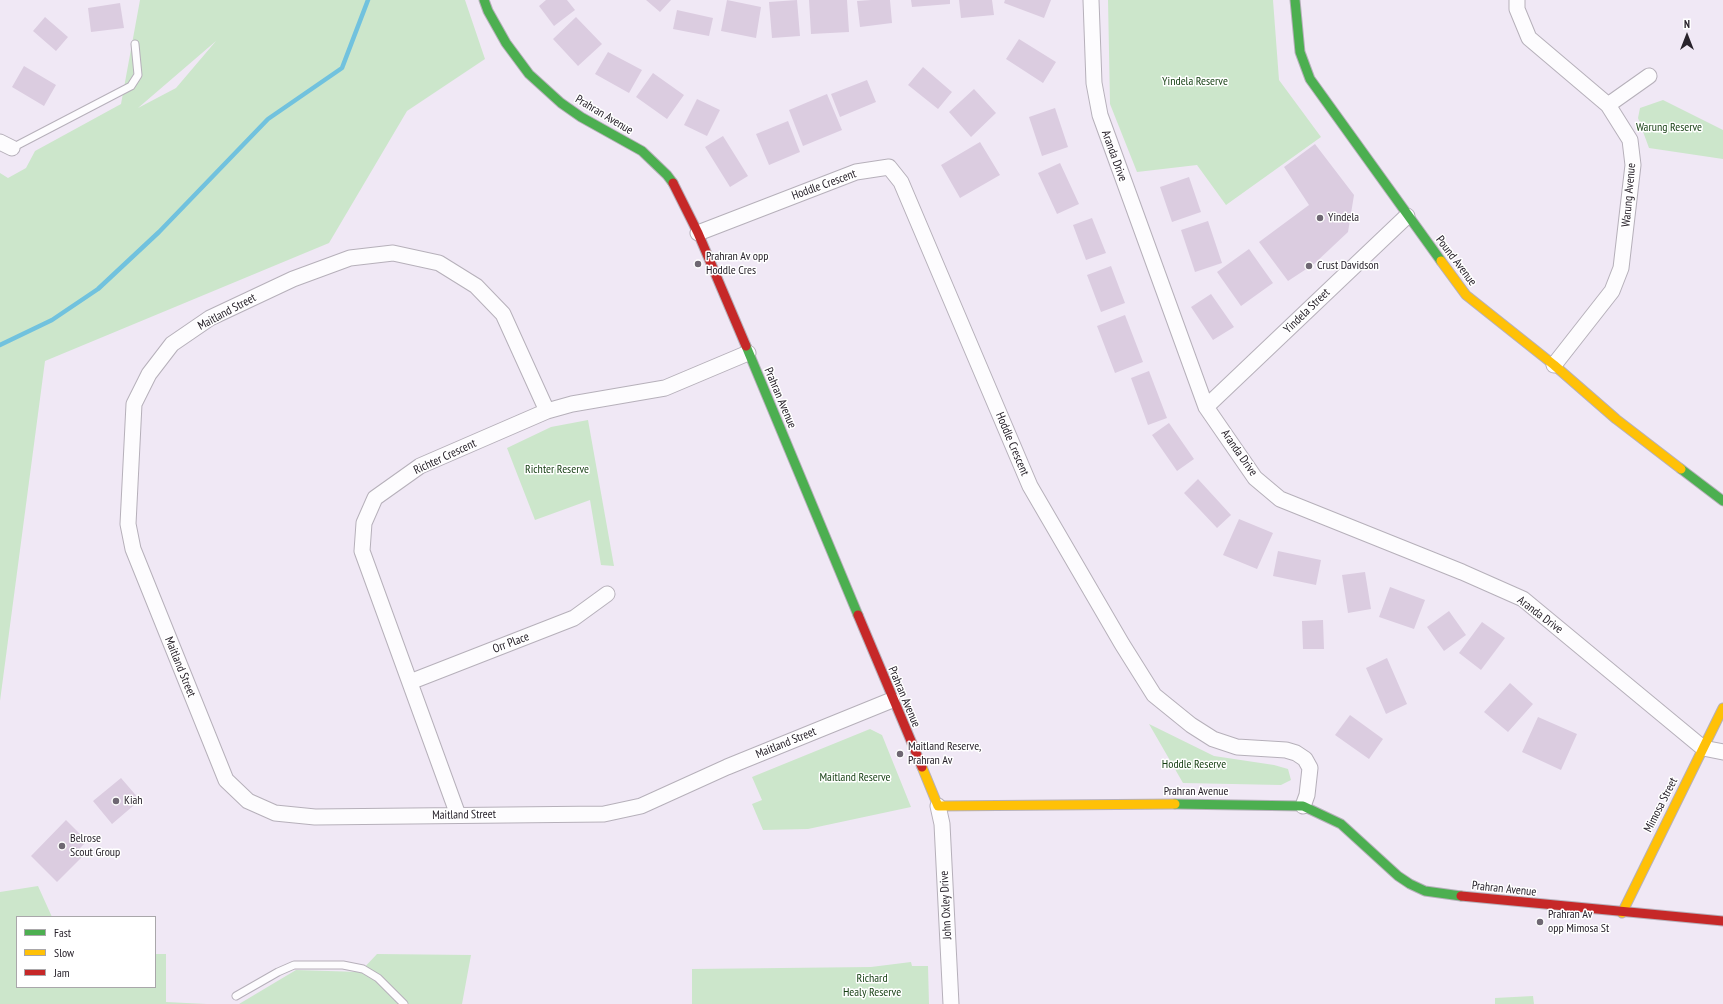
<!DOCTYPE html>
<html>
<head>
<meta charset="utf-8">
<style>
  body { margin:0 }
  #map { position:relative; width:1723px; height:1004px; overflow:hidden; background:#f0e8f5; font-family:"PT Sans Narrow",sans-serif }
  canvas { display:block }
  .legend { position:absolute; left:16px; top:916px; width:140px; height:72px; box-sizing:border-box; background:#fff; border:1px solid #a9a7aa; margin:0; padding:5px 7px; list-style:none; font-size:12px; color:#28222b }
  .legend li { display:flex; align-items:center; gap:8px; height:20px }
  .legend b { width:20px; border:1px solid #a9a7aa }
  .north { position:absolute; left:1667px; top:16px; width:40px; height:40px; -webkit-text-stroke:3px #fff; paint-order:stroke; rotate:0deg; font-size:11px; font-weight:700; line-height:16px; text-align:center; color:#28222b }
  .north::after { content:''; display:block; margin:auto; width:14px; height:18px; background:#28222b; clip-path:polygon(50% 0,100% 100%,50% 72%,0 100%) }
</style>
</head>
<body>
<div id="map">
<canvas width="1723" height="1004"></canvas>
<ul class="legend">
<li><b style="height:5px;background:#4caf50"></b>Fast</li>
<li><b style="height:5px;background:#ffc107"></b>Slow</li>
<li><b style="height:5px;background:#c62828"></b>Jam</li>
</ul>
<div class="north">N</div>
</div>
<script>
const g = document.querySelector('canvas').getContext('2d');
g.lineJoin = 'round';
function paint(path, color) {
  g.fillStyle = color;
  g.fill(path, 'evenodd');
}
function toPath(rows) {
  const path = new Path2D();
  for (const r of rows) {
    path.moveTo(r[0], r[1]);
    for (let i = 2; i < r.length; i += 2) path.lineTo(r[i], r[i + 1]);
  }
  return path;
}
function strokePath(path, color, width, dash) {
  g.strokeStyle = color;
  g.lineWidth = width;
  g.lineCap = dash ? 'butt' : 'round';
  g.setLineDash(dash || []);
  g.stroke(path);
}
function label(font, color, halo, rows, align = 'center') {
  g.font = font + ' "PT Sans Narrow",sans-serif';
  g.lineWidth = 3;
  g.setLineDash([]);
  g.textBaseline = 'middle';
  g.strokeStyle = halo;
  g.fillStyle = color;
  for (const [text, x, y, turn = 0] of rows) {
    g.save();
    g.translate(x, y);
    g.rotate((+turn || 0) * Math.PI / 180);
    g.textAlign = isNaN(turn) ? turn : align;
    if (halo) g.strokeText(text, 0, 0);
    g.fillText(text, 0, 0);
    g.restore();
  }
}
paint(toPath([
  [140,0,465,0,485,59,407,111,329,243,45,361,0,701,0,173,8,178,26,168,35,151,121,104],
  [216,41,176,88,138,108],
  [1108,0,1273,0,1279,80,1321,137,1226,205,1197,165,1137,172,1110,104],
  [1663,100,1723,130,1723,159,1649,148,1638,118,1640,108],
  [588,420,614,566,601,565,590,500,535,520,507,448,551,427],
  [1149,724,1214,756,1274,765,1288,769,1291,780,1281,785,1183,783],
  [870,729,882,735,911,807,808,829,763,830,752,804,762,800,752,777],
  [38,886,52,917,17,917,17,987,155,987,155,954,166,954,166,1002,207,1004,0,1004,0,892],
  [377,954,471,955,462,1004,239,1004,296,970,360,972],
  [911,962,912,966,928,966,929,1004,692,1004,692,969,871,967],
  [1533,996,1534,1004,1495,1004,1495,998]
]), '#cce6cb');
strokePath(toPath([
  [0,345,52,320,98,289,159,232,268,119,342,68,368,0]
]), '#71c2de', 4.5);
paint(toPath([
  [546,0,567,0,575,10,554,26,539,6],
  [646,0,671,0,660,12],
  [727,0,761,7,756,38,721,31],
  [797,0,800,36,772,38,769,2],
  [809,0,847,0,849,32,811,34],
  [871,0,890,0,892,23,860,27,857,1],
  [911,0,950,0,950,4,912,7],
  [959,0,992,0,994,15,961,18],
  [1005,0,1051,0,1044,18,1004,3],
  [120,3,124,28,91,32,88,8],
  [677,10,713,18,709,36,673,29],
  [45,17,68,37,56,51,33,31],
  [576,17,602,44,578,66,553,39],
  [1019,39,1056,62,1043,83,1006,59],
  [608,52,642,70,629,93,595,74],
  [24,66,56,85,44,106,12,87],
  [923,67,952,92,938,109,908,85],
  [653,73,684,95,667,119,636,97],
  [867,80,876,102,840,117,831,94],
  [974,89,996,113,971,137,949,112],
  [827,94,842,130,803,146,789,110],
  [697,99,720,110,707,136,684,125],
  [1055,108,1068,147,1042,156,1029,117],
  [788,121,800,152,769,165,756,134],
  [723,136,748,176,730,187,705,147],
  [980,142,1000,175,960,198,941,165],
  [1315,144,1354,195,1348,232,1314,264,1288,281,1259,242,1309,205,1284,167],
  [1060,163,1079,204,1057,214,1038,173],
  [1189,177,1201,212,1172,222,1160,187],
  [1092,218,1106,253,1086,260,1073,225],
  [1208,221,1222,263,1195,272,1181,230],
  [1249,249,1273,283,1241,306,1217,272],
  [1111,266,1125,303,1101,312,1087,275],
  [1211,294,1234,327,1213,340,1191,307],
  [1125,315,1143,362,1115,373,1097,326],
  [1149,371,1167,418,1148,425,1131,378],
  [1169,423,1194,459,1177,471,1152,435],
  [1198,479,1231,515,1217,528,1184,493],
  [1239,519,1273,533,1257,569,1223,555],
  [1278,551,1321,560,1316,585,1273,576],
  [1365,572,1371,609,1348,613,1342,575],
  [1390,587,1425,600,1414,629,1379,617],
  [1449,611,1466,635,1444,651,1427,627],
  [1323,620,1324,649,1303,649,1302,621],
  [1482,622,1505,638,1481,670,1459,653],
  [1387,658,1407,704,1386,714,1366,668],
  [1510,683,1533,704,1508,732,1484,712],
  [1350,715,1383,739,1369,759,1335,735],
  [1538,717,1577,734,1561,770,1522,752],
  [121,778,140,800,112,824,93,801],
  [66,820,87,841,77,851,83,856,57,882,31,856]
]), '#dbcce0');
const lane = toPath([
  [12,148,131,86,138,75,135,44],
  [236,996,278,972,294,965,343,965,363,969,378,978,404,1004]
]);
const street = toPath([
  [1091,0,1094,83,1100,115,1206,407,1255,478,1280,499,1462,572,1523,599,1703,748,1723,752],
  [1517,0,1517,9,1529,38,1608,105,1630,140,1633,165,1621,268,1612,291,1554,365],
  [1608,105,1649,76],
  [0,142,12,148],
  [698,233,856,172,889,167,901,182,1030,486,1122,644,1154,695,1191,725,1213,739,1237,747,1286,750,1296,753,1305,759,1310,768,1307,795,1303,806],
  [1206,407,1407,216],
  [547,411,503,314,476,286,439,263,393,253,350,258,293,279,210,318,172,344,149,374,134,404,128,524,133,549,226,780,248,801,275,813,315,817,604,814,641,806,727,767,892,700],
  [410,682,574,618,607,594],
  [938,806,942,824,951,1004],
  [458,815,362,551,364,523,375,498,420,466,547,411,572,404,665,388,748,353]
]);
const fast = toPath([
  [484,0,488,11,506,43,529,74,561,103,581,117,642,151,667,175,673,183],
  [1295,0,1300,52,1310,79,1441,261],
  [746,346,858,615],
  [1681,469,1723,501],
  [1175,804,1303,806,1341,824,1398,876,1410,884,1425,891,1461,896]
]);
const slow = toPath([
  [1441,261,1466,295,1554,365,1616,419,1681,469],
  [922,767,938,806,1175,804],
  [1622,913,1723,708]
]);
const jam = toPath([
  [673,183,698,233,746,346],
  [858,615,922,767],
  [1461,896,1723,921]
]);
strokePath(lane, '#b6b0ba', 9);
strokePath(street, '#b6b0ba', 17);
strokePath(fast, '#b6b0ba', 11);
strokePath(slow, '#b6b0ba', 11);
strokePath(jam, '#b6b0ba', 11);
strokePath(lane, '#fdfcfe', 7);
strokePath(street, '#fdfcfe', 15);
strokePath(fast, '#4caf50', 9);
strokePath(slow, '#ffc107', 9);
strokePath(jam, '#c62828', 9);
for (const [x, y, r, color] of [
  [1320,218,4,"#6e6772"],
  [698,264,4,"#6e6772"],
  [1309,266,4,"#6e6772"],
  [900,754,4,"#6e6772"],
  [116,801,4,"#6e6772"],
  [62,846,4,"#6e6772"],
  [1540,922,4,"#6e6772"]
]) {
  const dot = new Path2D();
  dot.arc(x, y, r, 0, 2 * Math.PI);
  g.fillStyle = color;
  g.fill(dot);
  strokePath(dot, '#fff', 1.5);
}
label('12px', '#143e11', '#fff', [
  ["Yindela Reserve",1195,82],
  ["Warung Reserve",1669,128],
  ["Richter Reserve",557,470],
  ["Hoddle Reserve",1194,765],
  ["Maitland Reserve",855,778],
  ["Richard",872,979],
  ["Healy Reserve",872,993]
]);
label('12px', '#28222b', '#fff', [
  ["Prahran Avenue",604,115,31],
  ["Aranda Drive",1114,156,70],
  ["Hoddle Crescent",824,185,-20],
  ["Warung Avenue",1629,195,-85],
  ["Pound Avenue",1456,261,53],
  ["Yindela Street",1307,311,-44],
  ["Maitland Street",227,312,-28],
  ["Prahran Avenue",780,398,67],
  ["Hoddle Crescent",1012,444,67],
  ["Aranda Drive",1239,453,55],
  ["Richter Crescent",445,457,-25],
  ["Aranda Drive",1540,615,37],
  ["Orr Place",511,643,-21],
  ["Maitland Street",180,667,68],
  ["Prahran Avenue",904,697,67],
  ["Maitland Street",786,743,-22],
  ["Prahran Avenue",1196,792],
  ["Mimosa Street",1661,805,-63],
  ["Maitland Street",464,815,-1],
  ["Prahran Avenue",1504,889,6],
  ["John Oxley Drive",946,905,-93]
]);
label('12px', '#28222b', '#fff', [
  ["Yindela",1328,218],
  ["Prahran Av opp",706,257],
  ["Hoddle Cres",706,271],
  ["Crust Davidson",1317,266],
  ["Maitland Reserve,",908,747],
  ["Prahran Av",908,761],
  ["Kiah",124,801],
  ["Belrose",70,839],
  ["Scout Group",70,853],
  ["Prahran Av",1548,915],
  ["opp Mimosa St",1548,929]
], 'left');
</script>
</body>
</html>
